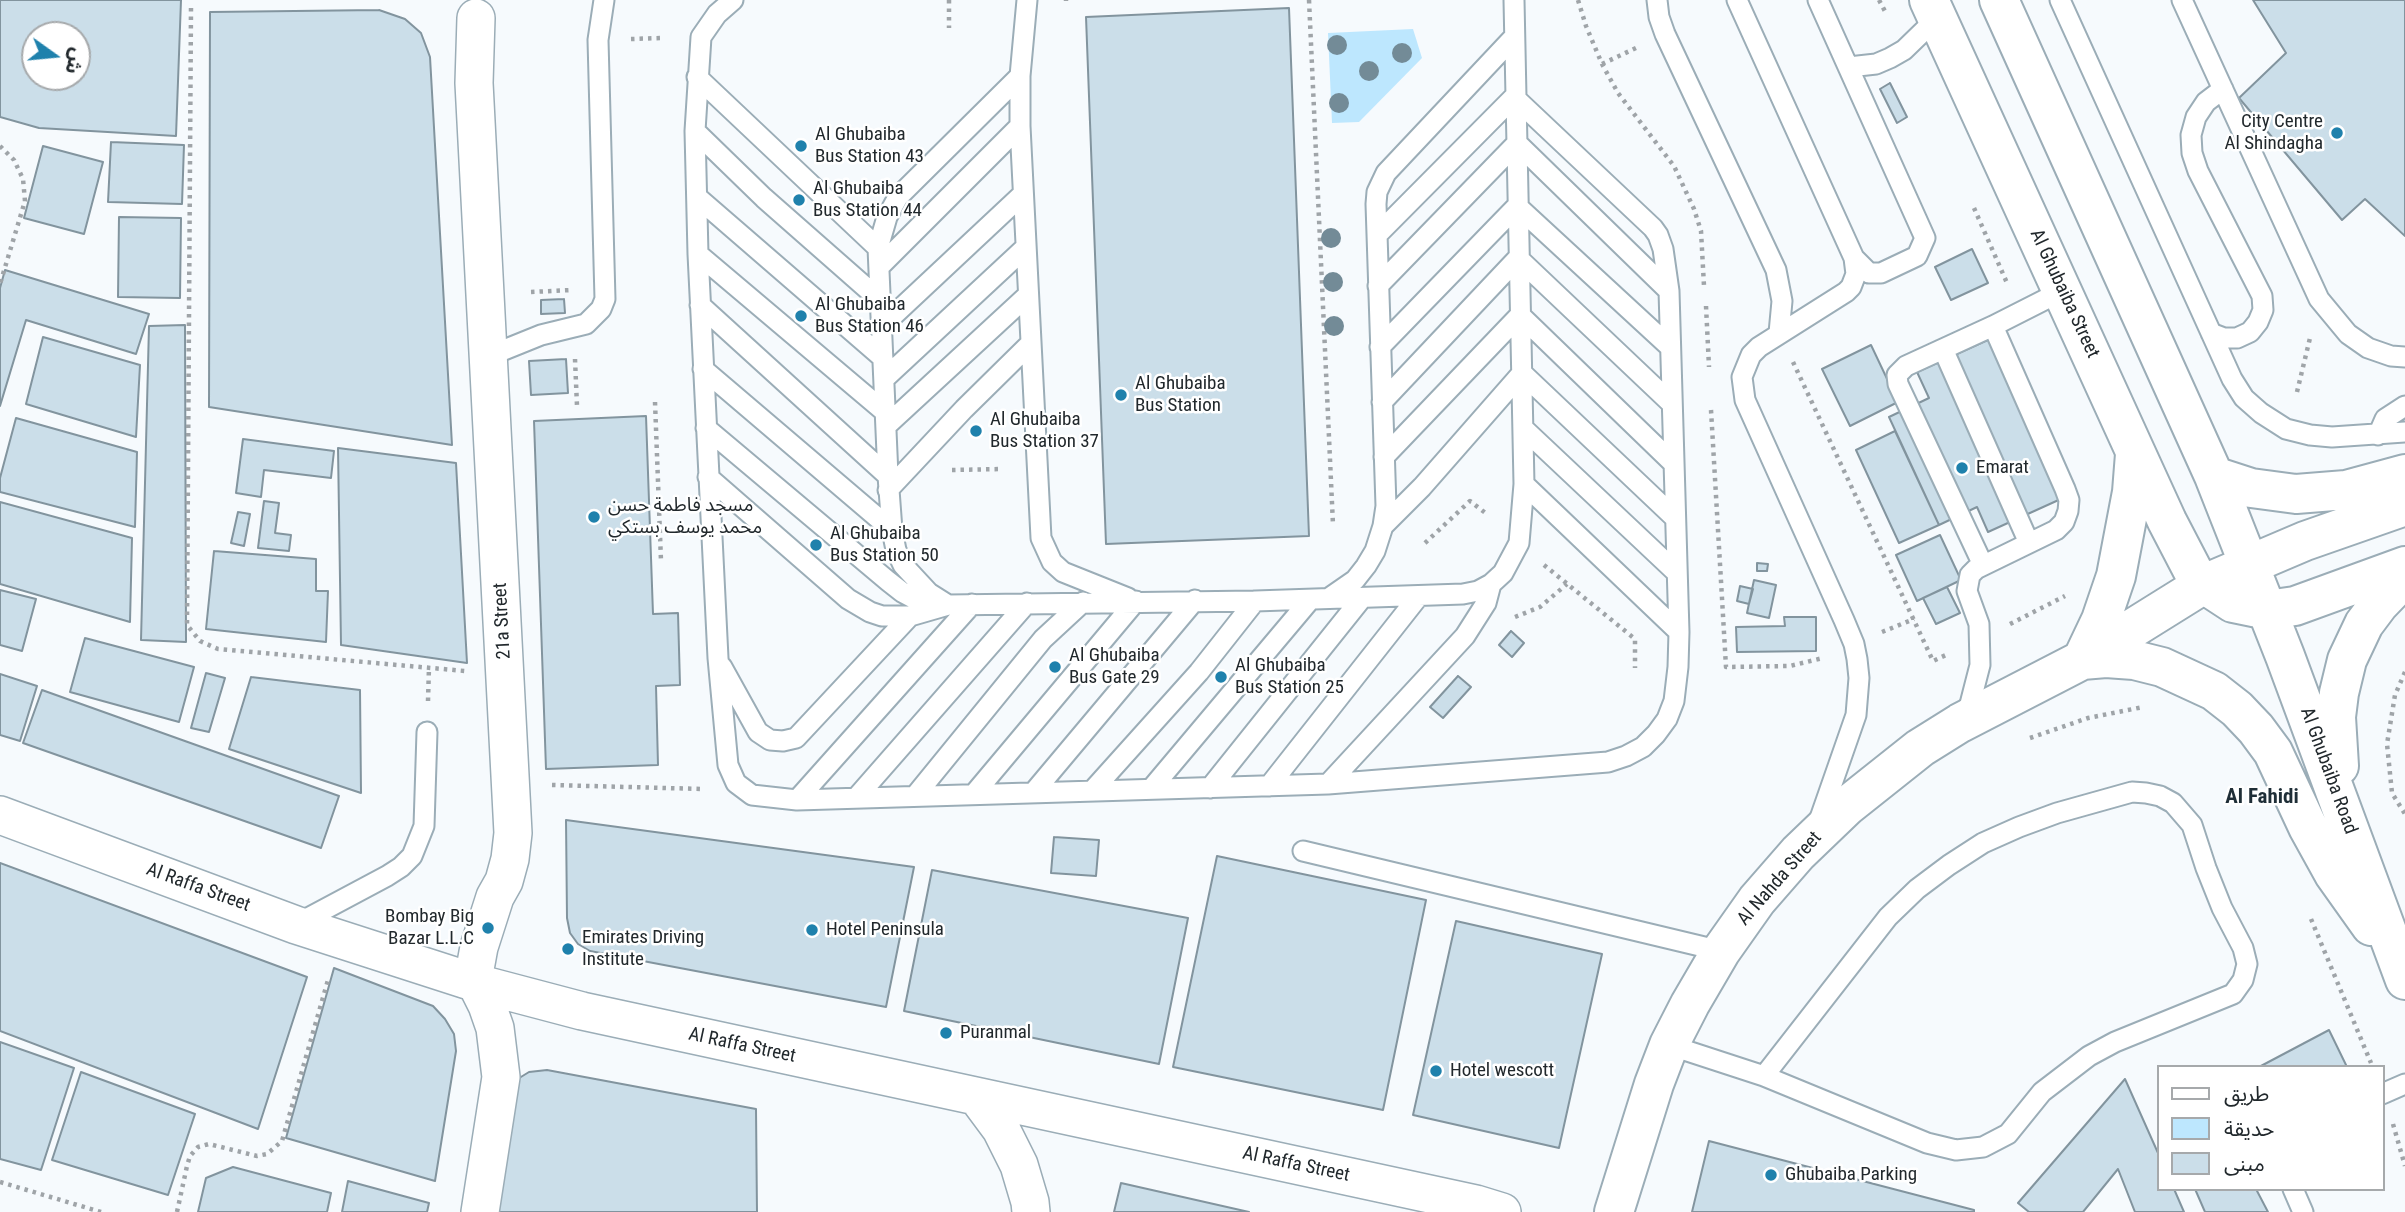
<!DOCTYPE html>
<html>
<head>
<meta charset="utf-8">
<style>
  body { margin:0 }
  #map { position:relative; width:2405px; height:1212px; overflow:hidden; background:#f6fafd; font-family:"Roboto Condensed","Noto Sans Arabic",sans-serif }
  canvas { display:block }
  .legend { position:absolute; left:2157px; top:1065px; width:228px; height:126px; box-sizing:border-box; background:#fff; border:2px solid #a6a9ab; margin:0; padding:9px 12px; list-style:none; font-size:21px; color:#21282c }
  .legend li { display:flex; align-items:center; gap:14px; height:35px }
  .legend b { width:35px; border:2px solid #a6a9ab }
  .north { position:absolute; left:21px; top:21px; width:70px; height:70px; box-sizing:border-box; background:#fff; border:2px solid #a6a9ab; border-radius:50%; rotate:105deg; font-size:19px; font-weight:700; line-height:28px; text-align:center; color:#21282c }
  .north::after { content:''; display:block; margin:auto; width:24px; height:32px; background:#1f81ac; clip-path:polygon(50% 0,100% 100%,50% 72%,0 100%) }
</style>
</head>
<body>
<div id="map">
<canvas width="2405" height="1212"></canvas>
<ul class="legend">
<li><b style="height:9px;background:#fff"></b>طريق</li>
<li><b style="height:19px;background:#bde7fe"></b>حديقة</li>
<li><b style="height:19px;background:#cbdee9"></b>مبنى</li>
</ul>
<div class="north">ش</div>
</div>
<script>
const g = document.querySelector('canvas').getContext('2d');
g.lineJoin = 'round';
function paint(path, color) {
  g.fillStyle = color;
  g.fill(path, 'evenodd');
}
function toPath(rows) {
  const path = new Path2D();
  for (const r of rows) {
    path.moveTo(r[0], r[1]);
    for (let i = 2; i < r.length; i += 2) path.lineTo(r[i], r[i + 1]);
  }
  return path;
}
function strokePath(path, color, width, dash) {
  g.strokeStyle = color;
  g.lineWidth = width;
  g.lineCap = dash ? 'butt' : 'round';
  g.setLineDash(dash || []);
  g.stroke(path);
}
function label(font, color, halo, rows, align = 'center') {
  g.font = font + ' "Roboto Condensed","Noto Sans Arabic",sans-serif';
  g.lineWidth = 5;
  g.setLineDash([]);
  g.textBaseline = 'middle';
  g.strokeStyle = halo;
  g.fillStyle = color;
  for (const [text, x, y, turn = 0] of rows) {
    g.save();
    g.translate(x, y);
    g.rotate((+turn || 0) * Math.PI / 180);
    g.textAlign = isNaN(turn) ? turn : align;
    if (halo) g.strokeText(text, 0, 0);
    g.fillText(text, 0, 0);
    g.restore();
  }
}
paint(toPath([
  [1413,29,1422,58,1359,122,1332,123,1328,33]
]), '#bde7fe');
const building = toPath([
  [0,0,181,0,176,136,39,128,0,117,0,0],
  [35,35,77,35,77,77,35,77,35,35],
  [2253,0,2405,0,2405,236,2365,199,2342,220,2239,98,2286,53,2253,0],
  [1289,8,1309,536,1106,544,1086,17,1289,8],
  [379,10,405,19,421,33,430,57,452,445,209,407,210,12,379,10],
  [1890,83,1907,117,1897,123,1880,89,1890,83],
  [111,142,184,145,182,204,108,202,111,142],
  [43,146,103,162,84,234,24,218,43,146],
  [119,217,181,218,180,298,118,297,119,217],
  [1972,249,1988,283,1951,300,1935,267,1972,249],
  [5,270,149,314,136,354,26,320,0,406,0,288,5,270],
  [564,299,565,313,541,314,541,300,564,299],
  [185,325,186,642,141,640,149,326,185,325],
  [43,337,140,365,136,437,26,404,43,337],
  [1990,339,2063,498,1988,532,1977,507,1939,525,1889,417,1929,398,1917,372,1990,339],
  [1871,345,1898,402,1850,426,1822,369,1871,345],
  [566,359,568,393,531,395,529,361,566,359],
  [646,416,653,614,678,613,680,685,656,686,658,765,546,769,534,421,646,416],
  [16,418,137,452,135,527,0,492,0,478,16,418],
  [1895,431,1939,525,1899,543,1856,450,1895,431],
  [243,439,334,451,331,478,264,470,261,497,236,493,243,439],
  [338,448,456,463,467,663,341,645,338,448],
  [264,501,279,503,275,533,291,535,289,551,258,548,264,501],
  [0,502,132,538,130,622,0,584,0,502],
  [238,512,250,514,244,546,231,543,238,512],
  [1940,535,1961,580,1917,601,1896,555,1940,535],
  [214,551,316,559,316,591,328,591,326,642,206,629,214,551],
  [1757,563,1768,564,1767,571,1757,571,1757,563],
  [1754,580,1776,585,1769,618,1747,613,1754,580],
  [1740,586,1753,589,1749,604,1737,601,1740,586],
  [1947,587,1960,613,1936,624,1923,598,1947,587],
  [0,590,36,599,22,651,0,645,0,590],
  [1784,617,1816,617,1816,651,1737,652,1736,627,1785,626,1784,617],
  [1511,631,1524,643,1512,657,1499,645,1511,631],
  [85,638,194,667,179,722,70,692,85,638],
  [206,673,225,678,209,732,191,728,206,673],
  [0,674,37,686,20,741,0,735,0,674],
  [1458,676,1471,687,1443,718,1430,707,1458,676],
  [251,677,360,690,361,793,229,749,251,677],
  [42,690,339,796,321,848,23,743,42,690],
  [566,820,914,867,886,1007,590,951,578,944,570,933,567,918,566,820],
  [1054,837,1099,840,1096,876,1051,873,1054,837],
  [1217,856,1426,900,1383,1110,1173,1067,1217,856],
  [0,863,307,977,258,1129,0,1031,0,863],
  [932,870,1188,918,1159,1064,904,1011,932,870],
  [1456,921,1602,954,1559,1148,1413,1115,1456,921],
  [334,968,433,1006,445,1019,454,1034,456,1051,435,1181,286,1138,334,968],
  [2329,1030,2347,1067,2259,1067,2329,1030],
  [0,1042,74,1068,41,1170,0,1159,0,1042],
  [547,1070,756,1109,757,1212,495,1212,516,1080,529,1072,547,1070],
  [81,1072,195,1114,168,1195,52,1160,81,1072],
  [2125,1079,2158,1153,2158,1189,2174,1189,2184,1212,2135,1212,2118,1169,2083,1212,2029,1212,2018,1203,2125,1079],
  [1709,1141,1974,1210,1974,1212,1692,1212,1709,1141],
  [233,1167,331,1193,327,1212,198,1212,206,1178,233,1167],
  [348,1181,429,1203,427,1212,342,1212,348,1181],
  [1121,1183,1249,1212,1114,1212,1121,1183],
  [2195,1189,2256,1189,2268,1212,2205,1212,2195,1189]
]);
paint(building, '#cbdee9');
strokePath(building, '#82949e', 2);
const lane = toPath([
  [733,0,717,14,701,37,695,131,698,254,718,658,728,765,736,783,752,795,797,800,1328,784,1608,762,1626,756,1643,747,1656,734,1667,719,1674,701,1678,667,1679,632,1669,291,1663,249,1658,235,1653,228,1514,97,1377,235],
  [1027,0,1020,76,1020,126,1041,538,1052,562,1063,572,1128,598],
  [1657,0,1659,17,1665,34,1776,270,1782,301,1779,333],
  [1737,0,1854,258,1856,274,1851,287,1846,292,1759,347,1751,355,1742,377,1745,400,1844,620,1854,644,1857,659,1859,678,1856,715,1819,821],
  [1818,0,1925,238,1917,256,1881,273,1869,273,1854,258],
  [2060,0,2232,379,2244,398,2261,413,2286,429,2310,435,2332,437,2405,432],
  [2182,0,2319,299,2348,334,2368,348,2391,356,2405,357],
  [1849,67,1876,64,1890,58,1904,50,1937,18],
  [697,77,878,248],
  [695,131,764,198,880,300],
  [697,197,883,358],
  [698,254,885,412],
  [879,267,1020,126],
  [1378,286,1517,143,1669,291],
  [700,305,888,476],
  [882,326,1023,194],
  [2211,333,2224,338,2237,338,2250,332,2258,322,2263,310,2262,296,2198,171,2192,153,2191,135,2196,117,2206,102,2223,89],
  [1380,347,1517,206,1670,347],
  [1943,349,2029,543],
  [489,356,541,335,586,324,601,309,605,299,598,40,604,0],
  [703,369,892,530],
  [884,379,1026,247],
  [1382,402,1518,258,1672,404],
  [886,426,1028,295],
  [706,428,888,581,902,592,932,608],
  [1523,428,1677,573],
  [2378,435,2385,419,2405,406],
  [1384,457,1520,315,1673,463],
  [708,477,848,599,870,612,882,616,910,616,948,605,1255,601,1463,594,1478,591,1491,584,1503,573,1519,543,1524,484,1514,0],
  [1524,484,1679,632],
  [888,490,964,409,1031,343],
  [1383,526,1422,487,1522,373,1675,518],
  [1983,565,1898,384,1897,375,1906,366,1993,326,2062,291],
  [1329,598,1355,580,1366,566,1375,551,1383,526,1386,506,1376,204,1377,192,1386,173,1514,37],
  [948,605,929,593,903,565,896,550,892,530,888,476,878,248,887,217,898,197,1020,76],
  [722,667,758,732,770,740,783,741,796,738,910,616],
  [1962,719,1970,704,1980,665,1979,624,1967,591,1970,575,1976,569,2056,530,2064,522,2068,511,2069,500,2065,489,1993,326],
  [1328,784,1465,636,1486,603,1491,584],
  [1269,786,1418,597],
  [1210,788,1362,598],
  [1151,789,1310,600],
  [1092,791,1199,672,1255,601],
  [2132,792,2146,793,2160,796,2173,803,2192,825,2206,868,2222,908,2243,948,2247,964,2243,980,2233,994,2115,1042,2089,1056,2042,1092,2008,1134,1983,1147,1956,1150,1927,1143,1764,1076,1888,917,1917,889,1949,865,1983,843,2019,827,2057,813,2132,792],
  [1033,793,1195,600],
  [974,794,1136,601],
  [915,796,1043,639,1083,602],
  [856,798,1027,603],
  [797,800,972,604],
  [1303,851,1721,951],
  [297,924,387,876,401,867,412,856,424,826,427,732],
  [1669,1045,1764,1076],
  [2382,1094,2405,1084],
  [2293,1189,2303,1212]
]);
const street = toPath([
  [476,18,474,83,513,833,510,859,504,881,495,897,479,947,475,969,476,983,487,1005,495,1028,501,1077,480,1212],
  [0,815,296,925,476,983,582,1011,1476,1204,1502,1212],
  [978,1098,1001,1129,1019,1165,1030,1202,1031,1212]
]);
const secondary = toPath([
  [1929,0,2167,521,2193,571,2204,584,2233,603,2267,610,2295,606,2405,566],
  [1999,0,2214,476,2285,656,2405,980],
  [2214,476,2251,488,2296,494,2346,490,2405,474],
  [2082,660,2106,658,2134,660,2162,667,2214,691,2237,709,2256,729,2273,752,2308,827,2334,874,2371,926],
  [2082,660,2101,620,2116,576,2132,492,2135,454],
  [2339,766,2336,717,2339,693,2347,660,2364,624,2379,604,2405,577],
  [1614,1212,1654,1084,1669,1045,1690,1004,1721,951,1757,900,1798,853,1847,806,1920,748,1960,723,2082,660,2204,584,2305,541,2405,506]
]);
strokePath(lane, '#9badb7', 23);
strokePath(street, '#9badb7', 40);
strokePath(secondary, '#9badb7', 42);
strokePath(toPath([
  [949,0,949,28],
  [1309,0,1333,525],
  [1578,0,1586,26,1602,64,1618,93,1674,166,1694,209,1701,231,1704,286],
  [1879,0,1887,15],
  [1066,1,1066,0],
  [191,8,187,625,200,641,218,649,465,671],
  [631,39,661,38],
  [1602,64,1636,48],
  [0,146,14,160,23,179,25,201,0,284],
  [1974,208,2007,283],
  [531,292,572,290],
  [1706,306,1709,367],
  [575,359,577,406],
  [1793,362,1933,661,1946,655],
  [2297,392,2310,338],
  [655,402,661,561],
  [1711,410,1726,667,1790,666,1823,658],
  [952,470,1002,469],
  [1425,543,1470,501,1488,515],
  [1544,565,1635,639,1635,668],
  [1515,617,1540,607,1567,584],
  [2010,624,2065,596],
  [1882,632,1914,619],
  [2405,672,2395,695,2387,744,2392,793,2405,814],
  [428,701,429,667],
  [2030,738,2088,718,2143,707],
  [552,785,704,789],
  [2311,919,2371,1063],
  [2393,1124,2405,1166],
  [0,1182,101,1212],
  [177,1212,187,1166,190,1156,198,1147,209,1144,257,1156,267,1154,282,1141,328,980]
]), '#9fa4a8', 4.5, [3.5, 5]);
strokePath(lane, '#fff', 19);
strokePath(street, '#fff', 37);
strokePath(secondary, '#fff', 38);
g.fillStyle = '#738b97';
for (const [x, y] of [
  [1337,45],
  [1402,53],
  [1369,71],
  [1339,103],
  [1331,238],
  [1333,282],
  [1334,326]
]) {
  g.beginPath();
  g.arc(x, y, 10, 0, 2 * Math.PI);
  g.fill();
}
for (const [x, y, r, color] of [
  [2337,133,7,"#1f81ac"],
  [801,146,7,"#1f81ac"],
  [799,200,7,"#1f81ac"],
  [801,316,7,"#1f81ac"],
  [1121,395,7,"#1f81ac"],
  [976,431,7,"#1f81ac"],
  [1962,468,7,"#1f81ac"],
  [594,517,7,"#1f81ac"],
  [816,545,7,"#1f81ac"],
  [1055,667,7,"#1f81ac"],
  [1221,677,7,"#1f81ac"],
  [488,928,7,"#1f81ac"],
  [812,930,7,"#1f81ac"],
  [568,949,7,"#1f81ac"],
  [946,1033,7,"#1f81ac"],
  [1436,1071,7,"#1f81ac"],
  [1771,1175,7,"#1f81ac"]
]) {
  const dot = new Path2D();
  dot.arc(x, y, r, 0, 2 * Math.PI);
  g.fillStyle = color;
  g.fill(dot);
  strokePath(dot, '#fff', 2.5);
}
label('19px', '#21282c', '#fff', [
  ["City Centre",2323,122,"right"],
  ["Al Shindagha",2323,144,"right"],
  ["Al Ghubaiba",815,135],
  ["Bus Station 43",815,157],
  ["Al Ghubaiba",813,189],
  ["Bus Station 44",813,211],
  ["Al Ghubaiba",815,305],
  ["Bus Station 46",815,327],
  ["Al Ghubaiba",1135,384],
  ["Bus Station",1135,406],
  ["Al Ghubaiba",990,420],
  ["Bus Station 37",990,442],
  ["Emarat",1976,468],
  ["مسجد فاطمة حسن",608,506],
  ["محمد يوسف بستكي",608,528],
  ["Al Ghubaiba",830,534],
  ["Bus Station 50",830,556],
  ["Al Ghubaiba",1069,656],
  ["Bus Gate 29",1069,678],
  ["Al Ghubaiba",1235,666],
  ["Bus Station 25",1235,688],
  ["Bombay Big",474,917,"right"],
  ["Bazar L.L.C",474,939,"right"],
  ["Hotel Peninsula",826,930],
  ["Emirates Driving",582,938],
  ["Institute",582,960],
  ["Puranmal",960,1033],
  ["Hotel wescott",1450,1071],
  ["Ghubaiba Parking",1785,1175]
], 'left');
label('19px', '#21282c', '#fff', [
  ["Al Ghubaiba Street",2064,294,65],
  ["21a Street",503,621,-93],
  ["Al Ghubaiba Road",2328,771,70],
  ["Al Nahda Street",1780,879,-49],
  ["Al Raffa Street",198,888,20],
  ["Al Raffa Street",742,1046,12],
  ["Al Raffa Street",1296,1165,12]
]);
label('bold 21px', '#1f2e37', '#fff', [
  ["Al Fahidi",2262,798]
]);
</script>
</body>
</html>
